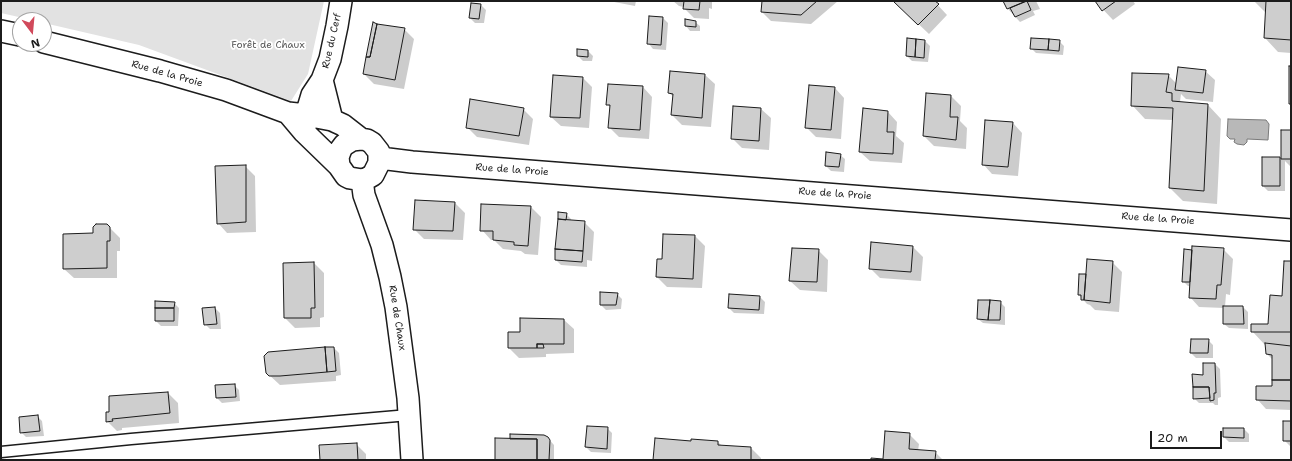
<!DOCTYPE html>
<html>
<head>
<meta charset="utf-8">
<style>
  body { margin:0 }
  #map { position:relative; width:1292px; height:461px; overflow:hidden; background:#fff; font-family:"Shantell Sans",sans-serif }
  canvas { display:block }
  .frame { position:absolute; inset:0; border:2px solid #1c1c1c; pointer-events:none }
  .north { position:absolute; left:12px; top:12px; width:40px; height:40px; box-sizing:border-box; background:#fff; border:1px solid #a4a4a4; border-radius:50%; rotate:164deg; font-size:11px; font-weight:700; line-height:16px; text-align:center; color:#1c1c1c }
  .north::after { content:''; display:block; margin:auto; width:14px; height:18px; background:#d1495b; clip-path:polygon(50% 0,100% 100%,50% 72%,0 100%) }
  .scale { position:absolute; left:1150px; top:431px; width:72px; height:18px; box-sizing:border-box; border:2px solid #1c1c1c; border-top:0; padding-left:5px; font-size:12px; line-height:14px; white-space:nowrap; color:#1c1c1c; -webkit-text-stroke:3px #fff; paint-order:stroke }
</style>
</head>
<body>
<div id="map">
<canvas width="1292" height="461"></canvas>
<div class="frame"></div>
<div class="north">N</div>
<div class="scale">20 m</div>
</div>
<script>
const g = document.querySelector('canvas').getContext('2d');
g.lineJoin = 'round';
function paint(path, color) {
  g.fillStyle = color;
  g.fill(path, 'evenodd');
}
function toPath(rows) {
  const path = new Path2D();
  for (const r of rows) {
    path.moveTo(r[0], r[1]);
    for (let i = 2; i < r.length; i += 2) path.lineTo(r[i], r[i + 1]);
  }
  return path;
}
function strokePath(path, color, width, dash) {
  g.strokeStyle = color;
  g.lineWidth = width;
  g.lineCap = dash ? 'butt' : 'round';
  g.setLineDash(dash || []);
  g.stroke(path);
}
function label(font, color, halo, rows, align = 'center') {
  g.font = font + ' "Shantell Sans",sans-serif';
  g.lineWidth = 3.5;
  g.setLineDash([]);
  g.textBaseline = 'middle';
  g.strokeStyle = halo;
  g.fillStyle = color;
  for (const [text, x, y, turn = 0] of rows) {
    g.save();
    g.translate(x, y);
    g.rotate((+turn || 0) * Math.PI / 180);
    g.textAlign = isNaN(turn) ? turn : align;
    if (halo) g.strokeText(text, 0, 0);
    g.fillText(text, 0, 0);
    g.restore();
  }
}
paint(toPath([
  [1,1,324,1,308,74,291,101,139,45,44,23,44,20,32,20,1,13]
]), '#e2e2e2');
const water = toPath([
  [1228,119,1266,120,1269,124,1268,140,1247,139,1247,142,1244,145,1237,144,1234,142,1235,139,1230,139,1227,136,1228,119]
]);
paint(water, '#b8b8b8');
strokePath(water, '#7a7a7a', 1);
paint(toPath([
  [609,1,636,1,635,6],
  [673,1,712,1,712,9,709,8,709,19,694,18,684,8,684,7,679,6],
  [763,1,838,1,811,24,771,21,762,12],
  [894,1,934,1,947,15,929,34],
  [1004,1,1036,1,1040,9,1033,11,1035,15,1020,22,1008,9],
  [1095,1,1133,1,1135,4,1113,20],
  [1254,1,1291,1,1291,53,1278,52,1265,38,1266,13],
  [481,5,486,10,484,23,475,23,470,18],
  [663,18,668,23,666,50,653,49,649,44],
  [695,22,700,26,700,31,690,31,686,26],
  [404,29,414,39,404,89,374,84,364,74],
  [925,41,930,46,928,62,912,61,907,56],
  [1059,41,1064,46,1063,55,1036,53,1031,48],
  [588,51,593,56,592,61,583,61,578,56],
  [1205,71,1215,80,1213,102,1186,99,1181,94,1180,102,1208,105,1221,119,1217,204,1183,201,1170,188,1173,120,1145,119,1132,105,1168,75,1177,84],
  [671,72,705,75,715,84,711,127,682,125,672,115,674,97,669,93],
  [583,78,592,87,589,128,561,126,551,117],
  [643,87,652,97,649,139,619,137,609,127,611,108,607,104],
  [835,88,844,98,841,139,816,137,806,127],
  [951,96,961,106,960,121,967,128,966,149,934,146,924,136],
  [523,109,533,119,529,145,477,137,468,128],
  [761,109,771,118,769,150,742,148,732,138],
  [888,112,897,122,896,136,904,143,902,163,870,161,860,152],
  [1013,123,1022,133,1018,176,992,174,983,164],
  [1282,131,1291,131,1291,167,1285,161,1285,191,1268,191,1263,186,1280,158,1282,159],
  [840,155,845,159,844,172,831,171,826,166],
  [245,166,255,176,256,232,227,233,218,223],
  [416,201,455,203,465,213,463,240,424,239,414,229],
  [482,205,531,207,541,217,538,255,525,254,521,251,503,249,494,240,491,240,482,230],
  [566,214,571,219,571,221,584,222,594,232,592,261,587,260,587,267,561,265,556,260],
  [107,225,120,238,120,251,117,251,117,278,74,278,64,269,94,234],
  [695,236,705,246,702,288,667,287,657,277,663,260],
  [913,247,923,257,921,281,880,278,870,268],
  [1223,249,1233,259,1230,295,1226,294,1225,307,1243,307,1248,312,1248,329,1229,328,1224,324,1224,308,1199,307,1190,297,1190,286,1188,286,1183,281],
  [818,250,828,260,827,292,800,290,790,281],
  [1112,262,1122,272,1119,312,1095,310,1090,305,1087,304,1079,295,1087,275],
  [1291,262,1291,410,1266,409,1257,399,1273,387,1273,360,1267,354,1265,345,1252,331,1269,325,1283,297],
  [314,263,324,273,324,317,320,318,320,327,295,328,285,318,284,264],
  [617,294,622,299,621,309,606,310,601,305],
  [760,297,765,302,764,314,734,313,729,308],
  [1000,302,1005,307,1005,325,983,323,978,319],
  [174,303,179,308,178,326,161,326,156,321],
  [215,308,220,313,221,329,210,329,205,324],
  [564,320,574,329,574,353,546,354,546,357,519,358,509,348,521,333],
  [1208,340,1213,345,1213,358,1196,358,1191,353],
  [334,348,339,353,341,375,336,376,336,381,280,385,267,373],
  [1215,364,1220,369,1221,397,1218,398,1218,405,1215,405,1213,403,1199,403,1194,398,1204,376],
  [234,385,239,390,240,401,222,403,217,398],
  [168,393,178,403,179,423,122,428,122,430,117,431,107,421],
  [37,416,42,421,44,436,26,437,21,432],
  [1291,422,1291,447,1284,440],
  [607,428,612,433,611,453,591,452,586,447],
  [1224,429,1244,429,1249,434,1249,442,1229,442,1224,437],
  [909,434,919,444,918,451,935,452,943,460,884,460],
  [547,437,554,445,554,460,496,460],
  [692,442,718,442,722,446,751,448,761,458,761,460,654,460],
  [356,444,366,454,366,460,321,460]
]), '#0003');
const building = toPath([
  [684,1,700,1,699,10,683,9,684,1],
  [762,1,817,1,801,15,761,12,762,1],
  [893,1,935,1,939,4,918,25,893,1],
  [1003,1,1026,1,1007,9,1003,1],
  [1027,1,1031,10,1015,17,1010,8,1027,1],
  [1095,1,1116,1,1102,11,1095,1],
  [1266,1,1291,1,1291,40,1264,38,1266,1],
  [471,3,481,4,479,19,469,18,471,3],
  [649,16,663,17,661,45,647,44,649,16],
  [685,19,696,21,696,27,685,26,685,19],
  [373,22,377,24,370,57,366,57,373,22],
  [377,24,405,28,395,80,363,74,366,57,370,57,377,24],
  [907,38,916,39,915,57,906,56,907,38],
  [1031,38,1049,39,1048,50,1030,49,1031,38],
  [916,39,925,40,924,58,915,57,916,39],
  [1049,39,1060,40,1059,51,1048,50,1049,39],
  [577,49,588,50,588,57,577,56,577,49],
  [1289,66,1291,66,1291,104,1289,104,1289,66],
  [1178,67,1206,70,1203,93,1175,90,1178,67],
  [670,71,705,74,702,118,671,115,673,94,668,93,670,71],
  [1132,73,1169,74,1166,92,1172,93,1172,101,1208,104,1204,191,1169,188,1173,108,1131,106,1132,73],
  [553,75,583,77,580,118,550,117,553,75],
  [608,84,643,86,640,130,608,128,610,105,606,105,608,84],
  [809,85,835,87,831,130,805,128,809,85],
  [926,93,951,95,950,117,958,117,956,140,923,136,926,93],
  [470,99,524,108,519,136,466,128,470,99],
  [733,106,761,108,759,141,731,139,733,106],
  [863,108,888,111,887,132,894,132,893,154,859,152,863,108],
  [985,120,1013,122,1008,167,982,165,985,120],
  [1281,130,1291,130,1291,161,1291,159,1281,159,1281,130],
  [826,152,841,154,839,167,825,166,826,152],
  [1262,157,1280,157,1280,186,1262,186,1262,157],
  [246,165,246,222,217,224,215,166,246,165],
  [415,200,455,202,453,231,413,230,415,200],
  [481,204,531,206,528,246,514,245,514,242,493,240,493,231,480,231,481,204],
  [558,212,567,213,566,220,558,219,558,212],
  [558,219,585,221,583,251,555,249,558,219],
  [96,224,107,224,110,227,110,241,107,241,107,268,63,269,63,234,93,233,93,227,96,224],
  [663,234,695,235,693,279,656,277,657,259,662,259,663,234],
  [871,242,913,246,911,272,869,269,871,242],
  [1192,246,1224,248,1221,285,1217,285,1216,299,1189,298,1192,246],
  [792,248,819,249,817,282,789,281,792,248],
  [555,249,583,251,582,262,555,260,555,249],
  [1184,249,1192,250,1190,282,1182,282,1184,249],
  [1087,259,1113,261,1110,303,1084,300,1087,259],
  [1284,261,1291,261,1291,332,1251,332,1251,324,1268,324,1270,295,1282,296,1284,261],
  [314,262,315,308,311,308,311,318,284,318,283,263,314,262],
  [1079,274,1086,274,1084,300,1081,300,1081,295,1078,295,1079,274],
  [600,292,618,293,616,305,600,305,600,292],
  [729,294,760,296,759,310,728,308,729,294],
  [978,300,990,300,988,320,977,319,978,300],
  [990,300,1001,301,1000,320,988,320,990,300],
  [155,301,175,302,174,308,155,308,155,301],
  [1223,306,1243,306,1244,324,1223,324,1223,306],
  [215,307,217,324,204,325,202,308,215,307],
  [155,308,174,308,174,321,155,321,155,308],
  [520,318,564,319,564,344,537,344,537,348,508,348,508,332,520,332,520,318],
  [1191,339,1209,339,1208,353,1190,353,1191,339],
  [1265,343,1291,346,1291,380,1272,380,1272,355,1266,354,1265,343],
  [537,344,543,344,544,348,537,348,537,344],
  [325,347,327,372,280,376,269,376,266,373,264,356,268,352,325,347],
  [325,347,334,347,336,371,327,372,325,347],
  [1203,363,1215,363,1216,393,1214,393,1214,400,1210,401,1209,387,1193,387,1192,374,1203,375,1203,363],
  [1272,380,1291,380,1291,401,1256,400,1256,386,1272,386,1272,380],
  [235,384,236,397,216,398,215,385,235,384],
  [1193,387,1209,387,1210,398,1193,399,1193,387],
  [168,392,170,413,112,419,113,421,106,422,106,412,109,412,109,396,168,392],
  [38,415,40,431,20,433,19,417,38,415],
  [1283,421,1291,421,1291,441,1283,441,1283,421],
  [587,426,608,427,607,449,585,447,587,426],
  [1223,428,1244,428,1244,438,1223,437,1223,428],
  [885,431,910,433,909,449,936,451,935,460,871,460,871,458,883,459,885,431],
  [510,434,544,435,548,437,550,440,549,460,537,460,537,439,510,439,510,434],
  [495,438,537,439,537,460,495,460,495,438],
  [655,438,691,441,691,439,718,441,718,445,751,447,751,460,653,460,655,438],
  [357,443,358,460,320,460,319,445,357,443]
]);
paint(building, '#cecece');
strokePath(building, '#1c1c1c', 1);
const service = toPath([
  [1,452,131,439,409,415]
]);
const minor = toPath([
  [1,31,20,35],
  [44,42,160,71,226,90,288,113,306,115,332,120,343,125,361,139],
  [322,80,332,120],
  [288,113,304,132,339,166,346,176,350,178,362,180,366,179,373,175,379,163,379,152,372,143,367,140,361,139,352,140,344,145,341,149,338,157,339,166],
  [305,128,306,115,312,95,322,80,330,59,337,26,341,1],
  [380,158,412,162,1291,230],
  [362,180,364,195,382,245,390,277,396,307,408,398,412,460]
]);
strokePath(service, '#1c1c1c', 13);
strokePath(minor, '#1c1c1c', 24);
strokePath(service, '#fff', 10);
strokePath(minor, '#fff', 21);
label('10px', '#1c1c1c', '#fff', [
  ["Rue du Cerf",332,41,-77],
  ["Rue de la Proie",167,74,16],
  ["Rue de la Proie",512,170,4],
  ["Rue de la Proie",835,194,4],
  ["Rue de la Proie",1158,219,4],
  ["Rue de Chaux",397,318,81]
]);
label('10px', '#575757', '#fff', [
  ["Forêt de Chaux",268,45]
]);
</script>
</body>
</html>
